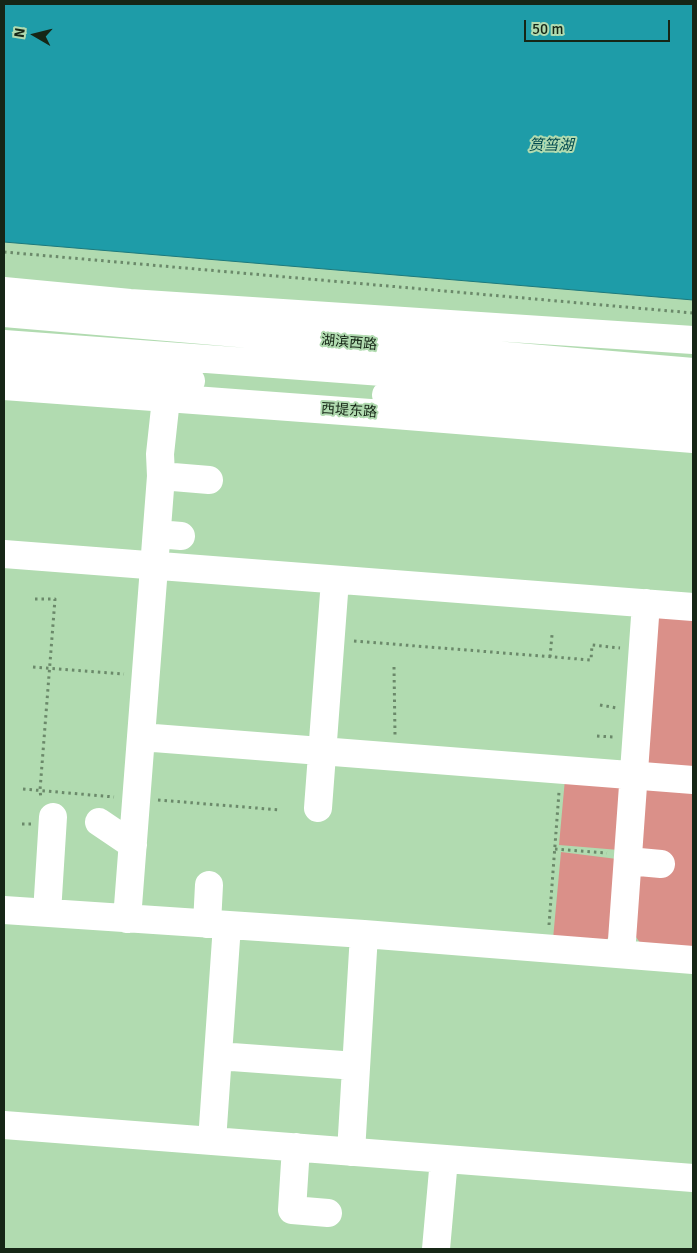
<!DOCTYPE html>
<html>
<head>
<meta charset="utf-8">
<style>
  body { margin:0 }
  #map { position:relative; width:697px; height:1253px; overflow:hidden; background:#b1dbb0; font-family:Signika,sans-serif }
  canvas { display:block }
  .frame { position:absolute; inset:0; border:5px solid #162616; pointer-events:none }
  .north { position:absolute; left:10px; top:10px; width:50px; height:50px; -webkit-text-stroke:4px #b1dbb0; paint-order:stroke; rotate:278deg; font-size:14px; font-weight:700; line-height:20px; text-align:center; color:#162616 }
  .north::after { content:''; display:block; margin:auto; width:18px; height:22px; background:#162616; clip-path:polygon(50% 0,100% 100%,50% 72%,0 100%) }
  .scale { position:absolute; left:524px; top:20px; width:146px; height:22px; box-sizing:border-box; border:2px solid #162616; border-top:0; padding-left:6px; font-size:15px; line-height:18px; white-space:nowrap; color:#162616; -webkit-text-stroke:4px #b1dbb0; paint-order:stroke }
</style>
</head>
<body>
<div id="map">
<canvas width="697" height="1253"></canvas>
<div class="frame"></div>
<div class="north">N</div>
<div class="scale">50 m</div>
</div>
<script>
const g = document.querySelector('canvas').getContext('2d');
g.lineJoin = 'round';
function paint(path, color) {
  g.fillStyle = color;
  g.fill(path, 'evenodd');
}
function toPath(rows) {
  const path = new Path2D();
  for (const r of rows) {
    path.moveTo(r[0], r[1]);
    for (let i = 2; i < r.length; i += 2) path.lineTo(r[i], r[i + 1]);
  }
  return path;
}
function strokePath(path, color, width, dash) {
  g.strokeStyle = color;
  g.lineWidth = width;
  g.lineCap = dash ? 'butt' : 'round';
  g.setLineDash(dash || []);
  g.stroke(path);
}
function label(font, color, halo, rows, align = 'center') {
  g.font = font + ' Signika,"Noto Sans SC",sans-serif';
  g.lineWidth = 4;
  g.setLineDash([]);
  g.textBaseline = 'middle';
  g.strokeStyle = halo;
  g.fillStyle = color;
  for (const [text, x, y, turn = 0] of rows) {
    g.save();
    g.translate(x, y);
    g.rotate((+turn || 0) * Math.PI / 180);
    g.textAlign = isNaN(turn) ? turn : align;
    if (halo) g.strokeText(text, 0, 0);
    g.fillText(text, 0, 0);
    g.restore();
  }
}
paint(toPath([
  [657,614,693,617,693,769,645,766],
  [565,779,616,784,624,791,619,850,559,845],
  [645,787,693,792,693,949,641,944,628,926],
  [561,852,617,859,613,933,602,944,553,939]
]), '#da9089');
const water = toPath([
  [4,4,693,4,693,300,4,242,4,4]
]);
paint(water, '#1e9ca8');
strokePath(water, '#1c797c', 1);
strokePath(toPath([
  [4,252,693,313],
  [35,599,55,599,40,790,41,799],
  [354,641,591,660,592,645,620,648],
  [550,657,552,635],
  [33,667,124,674],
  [394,667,395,735],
  [600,705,617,708],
  [597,736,614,737],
  [23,789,114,797],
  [158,800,281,810],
  [22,824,31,824],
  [555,849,607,853],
  [549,925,559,792]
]), '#6b896a', 3, [2.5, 4]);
strokePath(toPath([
  [161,476,209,480],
  [157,534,181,536],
  [4,554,693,607],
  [141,737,693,780],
  [318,808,335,580],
  [99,822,133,845],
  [628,861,661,864],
  [4,910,364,934,693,960],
  [47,913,53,817],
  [127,919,161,476,160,454,166,399],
  [207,924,209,885],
  [621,954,646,603],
  [218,1056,356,1066],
  [4,1125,693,1178],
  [212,1141,227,925],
  [296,1147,292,1210,328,1213],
  [351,1152,364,934],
  [436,1249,444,1159]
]), '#fff', 28);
strokePath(toPath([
  [4,291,130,303,693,340],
  [4,313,693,372],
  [4,344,693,395],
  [4,364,191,381],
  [4,386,370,413,693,439],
  [386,395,693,416]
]), '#fff', 28);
label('14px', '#162616', '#b1dbb0', [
  ["湖滨西路",349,343,5],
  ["西堤东路",349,411,4]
]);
label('italic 15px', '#00494f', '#b1dbb0', [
  ["筼筜湖",551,146]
]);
</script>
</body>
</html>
